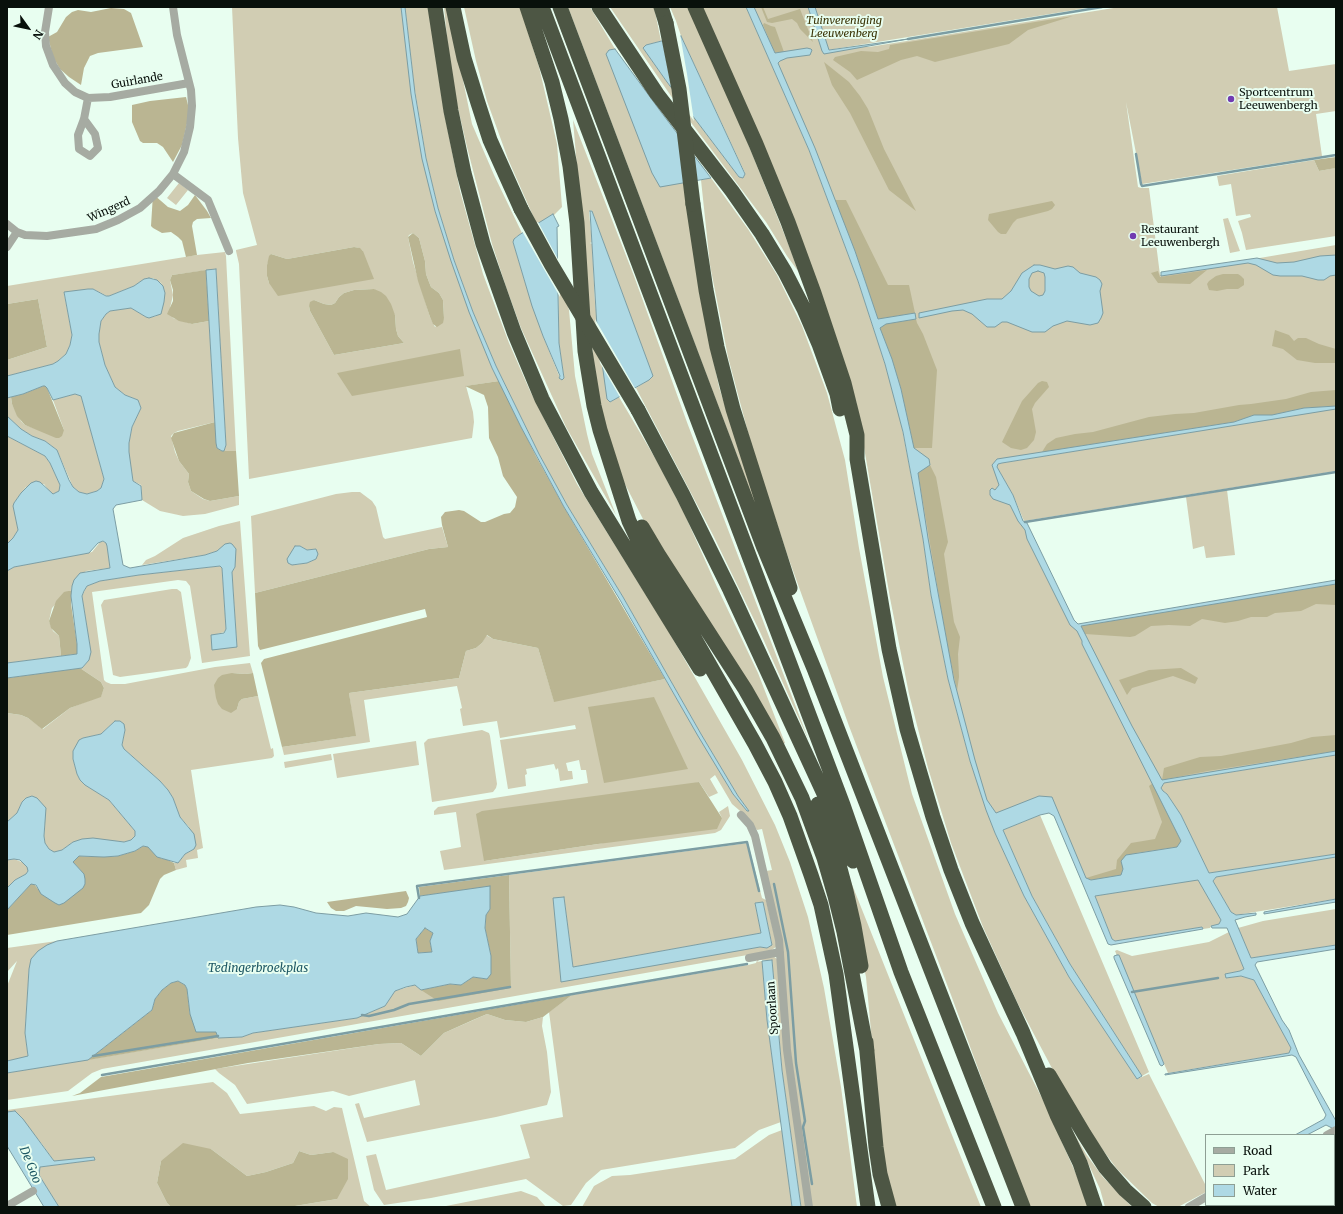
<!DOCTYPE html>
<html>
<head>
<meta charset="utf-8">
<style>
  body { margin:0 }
  #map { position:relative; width:1343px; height:1214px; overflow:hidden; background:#e8fef0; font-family:Merriweather,serif }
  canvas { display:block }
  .frame { position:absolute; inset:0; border:8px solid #08100b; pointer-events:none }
  .legend { position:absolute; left:1205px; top:1134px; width:130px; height:72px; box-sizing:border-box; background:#e8fef0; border:1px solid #8e9f94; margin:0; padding:5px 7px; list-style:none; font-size:12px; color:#08100b }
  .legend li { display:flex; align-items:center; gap:8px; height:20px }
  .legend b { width:20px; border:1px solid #8e9f94 }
  .north { position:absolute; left:8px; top:8px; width:40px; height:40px; -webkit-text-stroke:3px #e8fef0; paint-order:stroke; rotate:123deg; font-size:11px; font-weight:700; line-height:16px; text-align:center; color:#08100b }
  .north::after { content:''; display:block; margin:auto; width:14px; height:18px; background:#08100b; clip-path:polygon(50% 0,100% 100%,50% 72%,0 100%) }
</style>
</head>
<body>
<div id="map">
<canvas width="1343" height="1214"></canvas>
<div class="frame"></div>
<ul class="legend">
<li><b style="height:5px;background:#a6aba2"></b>Road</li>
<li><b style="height:11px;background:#d1cdb3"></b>Park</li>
<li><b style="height:11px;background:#aed9e4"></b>Water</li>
</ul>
<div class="north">N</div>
</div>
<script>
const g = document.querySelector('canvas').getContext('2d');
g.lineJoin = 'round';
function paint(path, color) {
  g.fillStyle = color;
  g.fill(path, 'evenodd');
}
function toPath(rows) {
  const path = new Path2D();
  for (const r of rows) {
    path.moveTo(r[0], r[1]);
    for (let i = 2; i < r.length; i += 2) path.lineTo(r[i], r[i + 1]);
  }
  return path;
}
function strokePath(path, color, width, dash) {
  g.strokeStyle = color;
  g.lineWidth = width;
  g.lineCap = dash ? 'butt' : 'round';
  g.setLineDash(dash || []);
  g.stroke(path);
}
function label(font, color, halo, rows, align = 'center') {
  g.font = font + ' Merriweather,serif';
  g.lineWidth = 4;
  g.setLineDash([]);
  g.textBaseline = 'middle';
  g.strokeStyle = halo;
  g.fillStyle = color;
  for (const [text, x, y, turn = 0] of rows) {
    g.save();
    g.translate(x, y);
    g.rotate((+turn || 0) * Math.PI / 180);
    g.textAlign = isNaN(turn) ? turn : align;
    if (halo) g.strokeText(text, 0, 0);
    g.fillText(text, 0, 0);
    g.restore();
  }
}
paint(toPath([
  [232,7,401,7,435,211,492,368,499,381,466,386,473,412,474,422,472,438,249,479,239,264,236,251,236,250,257,245,243,193,238,138],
  [413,233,419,238,425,261,426,274,429,282,431,287,439,293,443,300,444,318,435,327,430,317,413,262,408,237,409,235],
  [354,247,359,248,363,251,269,283,267,276,267,265,271,254,287,259],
  [374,289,395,315,396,329,398,336,404,343,334,355,310,311,309,306,314,300,324,304,331,305,335,303,339,297,344,293,354,290],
  [405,7,428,7,444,112,460,191,483,274,509,343,530,391,577,484,669,632,742,760,775,825,790,862,808,917,824,988,841,1087,857,1207,812,1207,766,871,772,870,762,829,757,830,746,816,732,804,715,775,710,779,718,793,709,797,699,782,484,861,598,844,722,818,719,812,728,806,730,816,721,830,715,833,444,870,440,851,461,847,456,812,434,815,434,811,438,807,588,783,586,770,581,770,579,760,566,763,568,771,572,771,573,779,560,781,558,768,556,770,554,764,526,769,527,774,525,775,526,786,508,789,500,740,576,729,575,725,500,738,497,721,463,726,460,709,462,708,457,686,364,700,370,742,284,755,282,747,355,736,349,693,459,678,466,651,476,648,482,643,486,635,493,639,538,648,554,701,665,679,733,794,747,811,749,811,738,796,701,734,623,597,567,505,539,454,496,366,473,312,454,260,438,208,426,158,415,93],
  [444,7,448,7,472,124,494,175,522,233,516,237,513,242,524,279,543,336,560,378,564,378,559,343,558,272,569,310,575,376,587,434,592,454,616,515,566,427,521,328,506,287,492,244,467,147,451,78],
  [464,7,520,7,539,67,557,144,562,207,553,216,537,225,508,159,487,101,476,61],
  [568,7,590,7,615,49,609,50,685,183,700,296,719,387,763,525],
  [610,7,654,7,661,41,646,45,643,48,667,82,739,177,743,178,745,173,681,36,676,21,670,7,689,7,745,136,791,251,798,271,787,256,766,222,671,96],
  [702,7,746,7,809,150,858,281,885,364,899,412,923,539,931,595,948,679,970,761,995,833,1024,896,1069,977,1137,1079,1149,1074,1206,1186,1206,1192,1178,1207,1159,1207,1152,1203,1117,1169,1105,1153,1080,1117,1055,1074,1018,1004,983,927,951,843,928,768,909,694,890,598,856,401],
  [749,7,811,7,824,51,861,47,869,47,1120,7,1277,7,1289,71,1336,64,1336,111,1316,114,1322,156,1142,184,1126,102,1138,187,1141,188,1149,188,1160,275,1336,245,1336,471,1024,521,1013,495,997,467,998,464,1002,463,1284,417,998,461,995,468,1072,622,1077,626,1336,582,1336,753,1158,783,1203,873,1088,892,1054,811,993,823,985,801,950,671,912,460,889,361,811,148],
  [815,7,1093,7,828,50],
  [573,120,634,276,688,425,809,741,760,632,713,535,636,388,651,378,652,374,592,211,591,210,589,212,592,242,590,243,592,244,595,303,610,402,619,397,658,463,684,513,717,587,758,673,785,743,781,746,659,550,612,459,597,404],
  [1314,160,1319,171,1335,168,1336,236,1246,250,1242,233,1238,221,1251,217,1250,214,1236,216,1231,184,1219,186,1217,176],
  [711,178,748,229,777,275,802,326,827,393,845,460,859,548,883,677,912,794,955,914,998,1013,1044,1102,1077,1176,1088,1207,1029,1207,951,995,849,726,787,554,753,451,728,357,710,265,701,180],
  [179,183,188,190,176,205,167,198],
  [1228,218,1240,251,1230,253,1223,219],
  [225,252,226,256,236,451,224,451,226,445,216,269,172,275,170,280,173,295,170,308,173,318,192,324,209,321,215,422,178,431,174,433,171,436,175,452,179,461,189,474,188,482,191,491,203,499,210,501,239,496,239,505,205,514,183,516,160,511,142,500,142,493,141,485,133,481,129,458,129,443,132,427,141,408,138,400,125,395,115,387,105,365,99,342,99,334,101,321,106,314,110,311,128,308,131,308,146,317,153,317,156,316,165,293,161,283,153,278,149,278,145,279,134,286,109,296,107,296,93,289,88,289,64,293,72,335,70,345,66,354,58,361,53,364,7,376,7,360,47,347,38,299,7,304,7,286,197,255],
  [75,394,81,396,82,399,104,479,101,488,97,491,87,494,79,492,73,487,57,450,45,441,32,436,21,429,7,416,7,398,11,397,12,404,21,421,25,425,42,431,64,430,53,400],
  [7,436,45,456,50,463,60,485,59,491,53,494,51,494,44,484,26,487,21,493,14,503,18,530,13,538,7,544],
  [1227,490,1235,555,1206,558,1204,546,1193,549,1186,497],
  [352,492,360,492,372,501,376,507,383,537,385,539,442,527,448,547,429,549,255,593,251,516,336,494],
  [295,546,300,546,307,550,316,549,316,559,307,563,294,565],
  [240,521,250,656,202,663,190,586,186,581,178,580,92,592,104,680,106,682,111,684,125,684,215,667,250,663,253,673,245,674,232,673,237,709,239,702,242,699,258,696,271,749,273,748,274,756,272,758,191,770,203,848,197,850,198,858,186,860,187,867,176,870,174,863,178,863,185,854,194,849,189,827,180,817,173,798,168,790,160,781,124,749,122,745,125,730,120,722,115,721,101,734,83,738,73,751,73,759,77,774,80,780,86,785,109,800,135,831,135,836,131,840,124,842,111,841,73,842,62,850,54,853,49,849,45,843,44,836,45,825,32,796,26,798,22,802,17,813,7,822,7,713,21,715,28,718,43,729,70,708,101,696,104,688,101,682,80,668,82,668,89,660,90,647,82,596,87,586,100,581,139,575,220,566,222,567,226,629,224,632,214,635,237,647,233,588,232,572,235,567,235,556,220,549,217,551,205,555,142,565,146,560,155,556,183,538,219,526],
  [101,541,107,543,110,568,86,571,72,586,71,591,68,591,52,608,49,621,53,631,59,636,61,656,7,663,7,571,14,567,92,552],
  [172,589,177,589,181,592,191,658,188,666,186,668,120,677,113,675,102,610,101,605,104,600],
  [482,730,489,733,490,736,497,784,496,788,493,792,432,802,424,743,428,739],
  [416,741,419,765,337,778,333,754],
  [331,754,332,760,285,768,284,762],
  [1336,755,1336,854,1209,873,1181,815,1167,794,1163,791,1161,788,1164,783],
  [1040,815,1149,1072,1142,1076,1070,964,1032,896,1003,830],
  [748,843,762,898,766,900,776,942,776,947,770,951,102,1069,92,1073,68,1091,7,1100,7,1073,218,1038,242,1037,253,1033,357,1018,385,1006,395,991,415,985,421,990,511,988,509,875],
  [564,897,573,967,761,933,755,903,763,902,772,944,767,948,760,947,561,978],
  [841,857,954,1140,981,1207,896,1206,891,1192,882,1151,866,977],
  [1336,857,1336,899,1236,915,1231,912,1213,881,1216,877],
  [14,859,24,863,28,867,28,871,26,874,15,880,7,888,7,860],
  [1198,879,1221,920,1219,924,1211,926,1210,928,1203,929,1202,927,1115,941,1112,939,1095,896],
  [1336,909,1336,945,1251,958,1238,928,1263,921],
  [1229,932,1244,969,1240,971,1226,974,1226,978,1241,976,1254,980,1291,1047,1291,1050,1289,1053,1168,1073,1115,951,1117,950,1132,956,1209,942],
  [57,941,47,945,29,969,25,1033,28,1057,7,1061,7,986,17,961,7,972,7,948],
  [773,956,777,959,806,1207,801,1207,782,1070,772,960,759,960,757,962,762,961,767,1020,781,1122,759,1130,735,1148,601,1170,586,1183,571,1205,563,1206,526,1179,431,1198,384,1205,374,1190,366,1156,376,1154,386,1190,530,1158,520,1125,563,1117,549,1012,572,995,748,965,756,963,758,958],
  [487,1014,505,1020,526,1022,543,1017,542,1026,547,1052,551,1092,547,1105,496,1117,367,1142,355,1104,359,1103,364,1118,420,1105,415,1080,349,1096,333,1091,247,1104,235,1085,219,1073,215,1069,379,1044,401,1043,421,1056,444,1033],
  [213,1082,227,1093,240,1114,314,1106,326,1111,334,1107,342,1108,364,1201,371,1207,289,1207,337,1199,333,1152,311,1155,299,1151,293,1163,266,1172,247,1176,211,1149,161,1161,157,1183,167,1203,171,1207,59,1207,39,1175,40,1167,94,1160,54,1161,42,1144,15,1111,7,1112,7,1110,14,1109],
  [782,1130,792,1207,582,1207,594,1186,612,1176,630,1175,735,1159,769,1135],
  [1072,1130,1086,1154,1102,1176,1132,1207,1105,1207,1100,1189,1080,1146,1071,1131],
  [521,1191,537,1197,546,1207,441,1207]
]), '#d1cdb3');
paint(toPath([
  [761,7,763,7,768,19,800,9,813,42,800,29,797,23,792,19,772,23,767,22],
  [111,8,124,9,131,13,143,47,98,53,90,56,84,68,81,85,69,77,60,69,53,57,48,37,57,32,66,17,72,12,78,10,91,12],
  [1073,16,1028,30,1009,44,935,62,917,56,901,60,857,80,850,72,833,60,835,57,861,51,878,52,889,49,890,45],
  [764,23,771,26,775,27,784,52,775,53,763,25],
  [824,62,849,82,860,96,868,109,884,149,916,211,889,190,850,113,832,85],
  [186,97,189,109,188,119,182,145,173,162,163,147,157,143,143,143,140,141,132,122,132,105,150,101],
  [1336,157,1336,168,1319,171,1314,160],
  [153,194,168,207,180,211,188,205,195,195,207,211,211,218,197,219,193,222,192,226,197,255,186,257,182,241,178,237,171,232,162,233,153,228,151,226],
  [834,200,846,200,888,285,909,285,915,313,878,319,855,251],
  [1052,201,1055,205,1052,209,1048,211,1017,219,1013,223,1006,234,1001,234,998,232,988,220,989,214],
  [413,233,419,238,425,261,426,274,429,282,431,287,439,293,443,300,444,318,443,323,437,327,433,324,430,317,418,281,408,237],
  [354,247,360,248,363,251,374,279,278,296,269,283,267,276,267,265,269,256,271,254,287,259],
  [206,270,209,321,192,324,179,321,167,314,173,301,173,290,170,280,172,275],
  [1207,270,1190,284,1158,283,1151,273,1158,271,1160,277],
  [1223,274,1238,274,1241,276,1244,279,1244,285,1238,289,1227,289,1217,291,1209,290,1207,284,1209,281,1216,276],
  [374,289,381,292,386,296,391,304,395,315,396,329,398,336,404,343,334,355,310,311,309,306,310,302,314,300,324,304,331,305,335,303,339,297,344,293,354,290],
  [38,299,47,347,7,360,7,304],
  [916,319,917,323,923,334,937,370,932,448,914,448,901,389,892,359,880,328,886,324],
  [1275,330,1289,335,1294,341,1298,338,1306,338,1319,344,1336,349,1336,363,1315,363,1297,360,1283,349,1272,346],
  [460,349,464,376,352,396,337,373],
  [499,381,536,456,564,507,665,679,554,702,538,648,493,639,487,635,482,643,476,648,466,651,459,678,349,693,356,736,282,747,261,663,264,659,427,617,425,609,260,650,258,646,255,593,429,549,448,547,442,525,441,517,445,512,459,510,464,511,481,522,485,522,504,514,510,513,515,507,517,497,503,476,498,457,489,438,488,407,484,395,465,386],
  [1042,381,1047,382,1049,387,1035,403,1032,409,1036,432,1034,440,1027,448,1021,450,1011,448,1002,442,1022,401,1038,383],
  [43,386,45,386,47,388,64,430,62,436,59,438,56,438,25,425,17,416,12,404,11,397,23,394],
  [1336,390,1336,406,1304,408,1272,415,1254,415,1234,422,1042,452,1047,444,1056,438,1075,434,1093,432,1149,417,1175,414,1194,413,1239,405,1251,404,1286,399,1311,392],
  [215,422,217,448,222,451,236,451,239,496,210,501,204,499,191,491,188,482,189,474,179,461,171,438,174,433],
  [930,465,936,477,948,542,944,554,954,622,960,637,958,654,959,677,957,691,947,644,918,473],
  [1336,584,1336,605,1316,604,1301,611,1275,613,1267,617,1251,617,1238,621,1225,623,1202,619,1190,626,1169,625,1151,626,1135,636,1130,637,1085,634,1080,626],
  [68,591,71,591,71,604,77,644,77,654,61,656,59,636,51,628,49,621,56,601,64,592],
  [80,668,101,682,104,688,101,697,70,708,42,729,28,718,21,715,7,713,7,678],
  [1181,668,1198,678,1195,684,1173,676,1132,688,1127,695,1119,680,1149,670],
  [232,673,245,674,253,673,258,696,242,699,239,702,237,709,231,713,222,709,218,704,216,698,214,685,218,678,222,675],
  [654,697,688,769,604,783,588,707],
  [1336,735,1336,751,1208,771,1162,780,1164,768,1200,757,1221,756,1291,743,1312,737],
  [699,782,722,818,717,829,598,844,484,861,476,814,482,811],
  [1153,783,1181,841,1177,847,1136,853,1123,869,1121,875,1091,880,1086,878,1116,869,1117,860,1131,843,1155,839,1162,822,1149,786],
  [143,846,148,847,162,859,166,859,174,863,176,870,164,875,160,879,149,905,141,913,7,935,7,910,31,884,34,884,38,889,84,874,73,862,79,856,104,857,118,856,135,851],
  [509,875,511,988,438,1001,421,990,450,984,461,985,473,977,487,979,491,956,485,928,486,915,490,909,490,887,420,896,419,887],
  [406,891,409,898,408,902,406,906,401,908,387,909,356,906,344,911,336,911,331,908,327,902],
  [425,928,433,933,430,941,432,952,418,953,416,939],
  [178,981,185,985,187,989,190,1014,216,1032,218,1038,88,1060,152,1010,155,999,162,990,171,983],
  [572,995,543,1017,526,1022,505,1020,487,1014,473,1020,444,1033,421,1056,401,1043,379,1044,248,1063,72,1096,80,1093,101,1077],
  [183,1143,211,1149,247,1176,266,1172,293,1163,299,1151,311,1155,333,1152,348,1159,348,1179,337,1199,289,1207,171,1207,167,1203,157,1183,161,1161]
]), '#bab592');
const water = toPath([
  [401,7,405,7,415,93,426,158,438,208,454,260,473,312,496,366,539,454,567,505,623,597,701,734,738,796,749,811,747,811,733,794,698,736,620,600,564,507,521,427,492,368,469,312,451,261,435,211,422,159,411,94,401,7],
  [746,7,754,7,775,53,807,48,811,49,812,50,810,55,787,58,780,61,778,63,815,148,855,251,878,319,915,313,916,319,886,324,880,328,892,359,901,389,914,448,929,459,930,465,918,473,928,538,954,680,975,760,987,800,996,813,1039,796,1052,797,1086,878,1091,880,1121,875,1123,869,1121,861,1126,855,1177,847,1181,841,1082,644,1082,641,1077,631,1070,625,1027,539,1025,530,1018,521,1010,505,993,499,990,495,990,490,992,488,995,490,999,485,992,465,997,459,1234,422,1254,415,1272,415,1304,408,1336,406,1336,409,1002,463,998,464,997,467,1013,495,1023,521,1027,523,1074,620,1078,624,1336,580,1336,584,1081,626,1132,726,1162,780,1336,751,1336,755,1164,783,1161,788,1163,791,1167,794,1181,815,1209,873,1336,854,1336,857,1216,877,1213,881,1231,912,1236,915,1256,913,1256,915,1245,917,1235,920,1251,958,1336,945,1336,949,1257,962,1255,965,1282,1020,1289,1030,1299,1055,1336,1121,1336,1149,1334,1150,1334,1139,1336,1138,1336,1134,1332,1128,1326,1125,1307,1135,1295,1135,1324,1119,1326,1115,1296,1057,1292,1055,1165,1075,1165,1074,1289,1053,1291,1048,1254,980,1241,976,1226,978,1225,974,1240,971,1244,969,1227,928,1212,928,1211,926,1219,924,1221,920,1198,880,1095,896,1112,939,1115,941,1202,927,1203,929,1111,945,1108,944,1054,816,1049,813,1040,815,1003,830,1032,896,1070,964,1142,1076,1137,1079,1069,977,1024,896,995,833,986,810,970,761,948,679,931,595,923,539,903,432,885,364,858,281,809,150,746,7],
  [808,7,815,7,829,50,908,39,824,54,822,51,808,7],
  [681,36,745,174,743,178,739,177,667,82,643,48,646,45,681,36],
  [615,49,661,112,711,178,660,187,652,173,606,54,609,50,615,49],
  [590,211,592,211,653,376,649,380,610,402,607,399,597,327,590,211],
  [553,214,559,226,557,227,558,294,559,343,564,378,562,380,559,378,560,376,543,336,532,306,513,242,514,239,519,235,553,214],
  [1336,255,1336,275,1330,276,1324,280,1318,280,1302,276,1280,276,1273,275,1256,265,1248,263,1161,276,1161,272,1257,258,1277,263,1294,262,1320,256,1336,255],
  [1034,265,1040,265,1055,269,1068,266,1073,267,1080,273,1096,277,1100,280,1102,284,1100,291,1103,313,1101,318,1098,323,1090,325,1067,321,1053,326,1045,332,1032,332,1007,322,1002,322,995,327,987,327,972,314,963,310,952,311,919,318,919,313,987,299,1002,299,1011,291,1022,273,1034,265],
  [1038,271,1044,273,1045,277,1045,291,1043,295,1039,296,1031,291,1029,287,1029,279,1032,273,1038,271],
  [216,269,226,445,224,451,222,451,217,448,216,443,206,270,216,269],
  [149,278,157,280,163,286,165,293,164,302,161,314,149,318,146,317,131,308,110,311,106,314,101,321,99,334,99,342,105,365,115,387,125,395,138,400,141,408,132,427,129,443,129,452,133,481,141,486,142,500,116,505,113,509,123,565,130,568,205,555,217,551,225,544,230,543,232,544,236,549,235,567,232,572,233,588,237,647,212,650,211,635,224,633,226,629,222,568,220,566,139,575,100,581,87,586,84,591,82,596,91,652,89,660,82,668,7,678,7,663,77,654,77,644,71,596,72,586,74,580,80,573,110,568,107,546,106,543,103,541,98,543,89,553,14,567,7,571,7,544,13,538,18,530,13,506,14,503,21,493,31,483,36,481,40,482,53,494,59,491,60,485,50,463,45,456,7,436,7,416,21,429,32,436,45,441,57,450,69,480,73,487,79,492,87,494,97,491,101,488,104,479,81,396,75,394,53,400,47,388,45,386,43,386,23,394,7,398,7,376,53,364,58,361,66,354,70,345,72,335,64,292,88,289,93,289,106,296,109,296,134,286,144,279,149,278],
  [295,546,300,546,307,550,316,549,318,554,316,559,307,563,292,565,288,563,287,559,295,546],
  [115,721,120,721,124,724,125,730,122,745,124,749,160,781,168,790,173,798,180,817,194,834,196,845,194,849,185,854,178,863,157,857,148,847,143,846,135,851,118,856,104,857,79,856,73,862,84,874,85,879,85,884,83,888,64,903,59,905,55,903,41,894,36,885,31,884,7,910,7,888,15,880,26,874,28,871,27,867,20,860,14,859,7,860,7,822,17,813,22,802,26,798,32,796,37,798,46,808,44,836,45,843,49,849,54,852,62,850,73,842,82,839,93,838,124,842,131,840,135,836,135,831,109,800,85,785,80,780,77,774,73,759,73,751,79,740,83,738,101,734,115,721],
  [490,886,490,909,486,915,485,928,491,956,491,974,487,979,473,977,461,985,450,984,421,990,415,985,406,987,395,991,385,1006,357,1018,253,1033,242,1037,218,1038,216,1032,196,1032,190,1014,187,989,185,985,178,981,171,983,162,990,155,999,152,1010,88,1060,7,1073,7,1061,28,1056,25,1033,29,969,31,959,38,951,47,945,57,941,256,907,280,905,294,907,316,913,348,916,366,913,398,917,407,914,420,896,490,886],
  [425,928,433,933,430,941,432,952,418,953,416,939,425,928],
  [564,897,573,967,761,933,755,903,763,902,772,945,767,948,760,947,561,982,553,898,564,897],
  [1336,899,1336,902,1264,914,1264,912,1336,899],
  [1117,955,1119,955,1164,1064,1162,1066,1160,1065,1114,958,1114,956,1117,955],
  [772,960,782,1070,801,1207,792,1207,767,1020,762,961,772,960],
  [15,1111,23,1119,54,1161,94,1157,95,1160,40,1167,39,1175,59,1207,44,1207,7,1146,7,1112,15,1111]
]);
paint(water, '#aed9e4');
strokePath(water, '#7c9da3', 1);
paint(toPath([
  [680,34,687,74,694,121,672,91,662,39],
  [538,222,559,261,560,297,522,231],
  [595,319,636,390,621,399,600,363]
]), '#e8fef0');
strokePath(toPath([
  [908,39,1102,7],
  [1136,154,1141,184,1142,186,1336,155],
  [1025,522,1336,472],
  [774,884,788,952,796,1063,805,1121,803,1127,812,1184],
  [419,898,417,886,747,842,759,891],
  [1132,992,1218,978],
  [362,1015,369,1016,394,1010,409,1004,510,987],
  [93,1056,218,1036],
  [102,1075,747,964]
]), '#7c9da3', 2.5);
strokePath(toPath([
  [49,7,45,32,46,46,53,65,65,83,75,92,88,98,110,97,189,83],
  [84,119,95,134,98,148,90,156,79,149,78,135,84,119,88,98],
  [173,174,208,200,229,251],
  [7,224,17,232,25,235,47,236,96,229,118,220,140,208,159,191,173,174,184,152,190,127,192,106,191,90,177,35,173,7],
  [7,247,17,232],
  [741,815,750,825,755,836,779,940,787,1050,809,1207],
  [749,958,780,952],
  [1327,1135,1336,1130],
  [7,1206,33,1191],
  [1189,1207,1206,1197]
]), '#a6aba2', 8);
strokePath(toPath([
  [435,7,451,111,464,173,483,244,514,332,542,399,591,492,700,669],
  [453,7,464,58,478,103,490,140,521,209],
  [527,7,552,82,561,119,570,166,577,223,585,351,594,406,600,430,629,521,637,538,755,744,775,782,790,816,811,875,821,905,836,974,868,1207],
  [542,7,843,805,901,972,994,1207],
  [560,7,764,548,815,671,1023,1207],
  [599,7,657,94,732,191,762,234,785,272,804,309,819,344,837,394,840,409],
  [661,7,666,23],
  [695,7,756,144,788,222,814,293,844,383,857,435,857,459,889,649,907,729,933,817,951,870,972,923,1023,1033,1057,1115,1080,1163,1095,1207],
  [693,204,706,290,717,347,733,409,790,588],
  [638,410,683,495,730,590,826,798,853,861],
  [642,527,658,554,745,689,773,738,802,798,824,858,835,896,844,932,867,1051],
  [818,804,835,850,846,891,854,926,861,966],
  [866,1042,876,1147,880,1174,889,1207],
  [1049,1075,1084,1134,1105,1167,1125,1190,1144,1207]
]), '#4d5644', 15);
strokePath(toPath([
  [1334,1175,1336,1174],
  [1270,1207,1274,1205],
  [1280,1207,1284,1205]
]), '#242e28', 2.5, [7, 7]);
strokePath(toPath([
  [666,23,679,89,693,204],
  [521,209,551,264,638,410]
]), '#4d5644', 15);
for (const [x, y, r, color] of [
  [1231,99,4,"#713bb1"],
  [1133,236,4,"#713bb1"]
]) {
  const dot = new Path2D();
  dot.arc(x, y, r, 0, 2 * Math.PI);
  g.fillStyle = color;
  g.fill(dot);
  strokePath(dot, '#e8fef0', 1.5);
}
label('italic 11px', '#3a3305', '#e8fef0', [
  ["Tuinvereniging",844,21],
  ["Leeuwenberg",844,34]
]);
label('11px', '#08100b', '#e8fef0', [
  ["Guirlande",137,81,-10],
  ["Wingerd",109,210,-24],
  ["Spoorlaan",773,1008,-94]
]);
label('11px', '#08100b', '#e8fef0', [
  ["Sportcentrum",1239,93],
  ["Leeuwenbergh",1239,106],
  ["Restaurant",1141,230],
  ["Leeuwenbergh",1141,243]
], 'left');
label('italic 12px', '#1d5763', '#e8fef0', [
  ["Tedingerbroekplas",258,969],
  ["De Goo",30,1165,68]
]);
</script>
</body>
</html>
